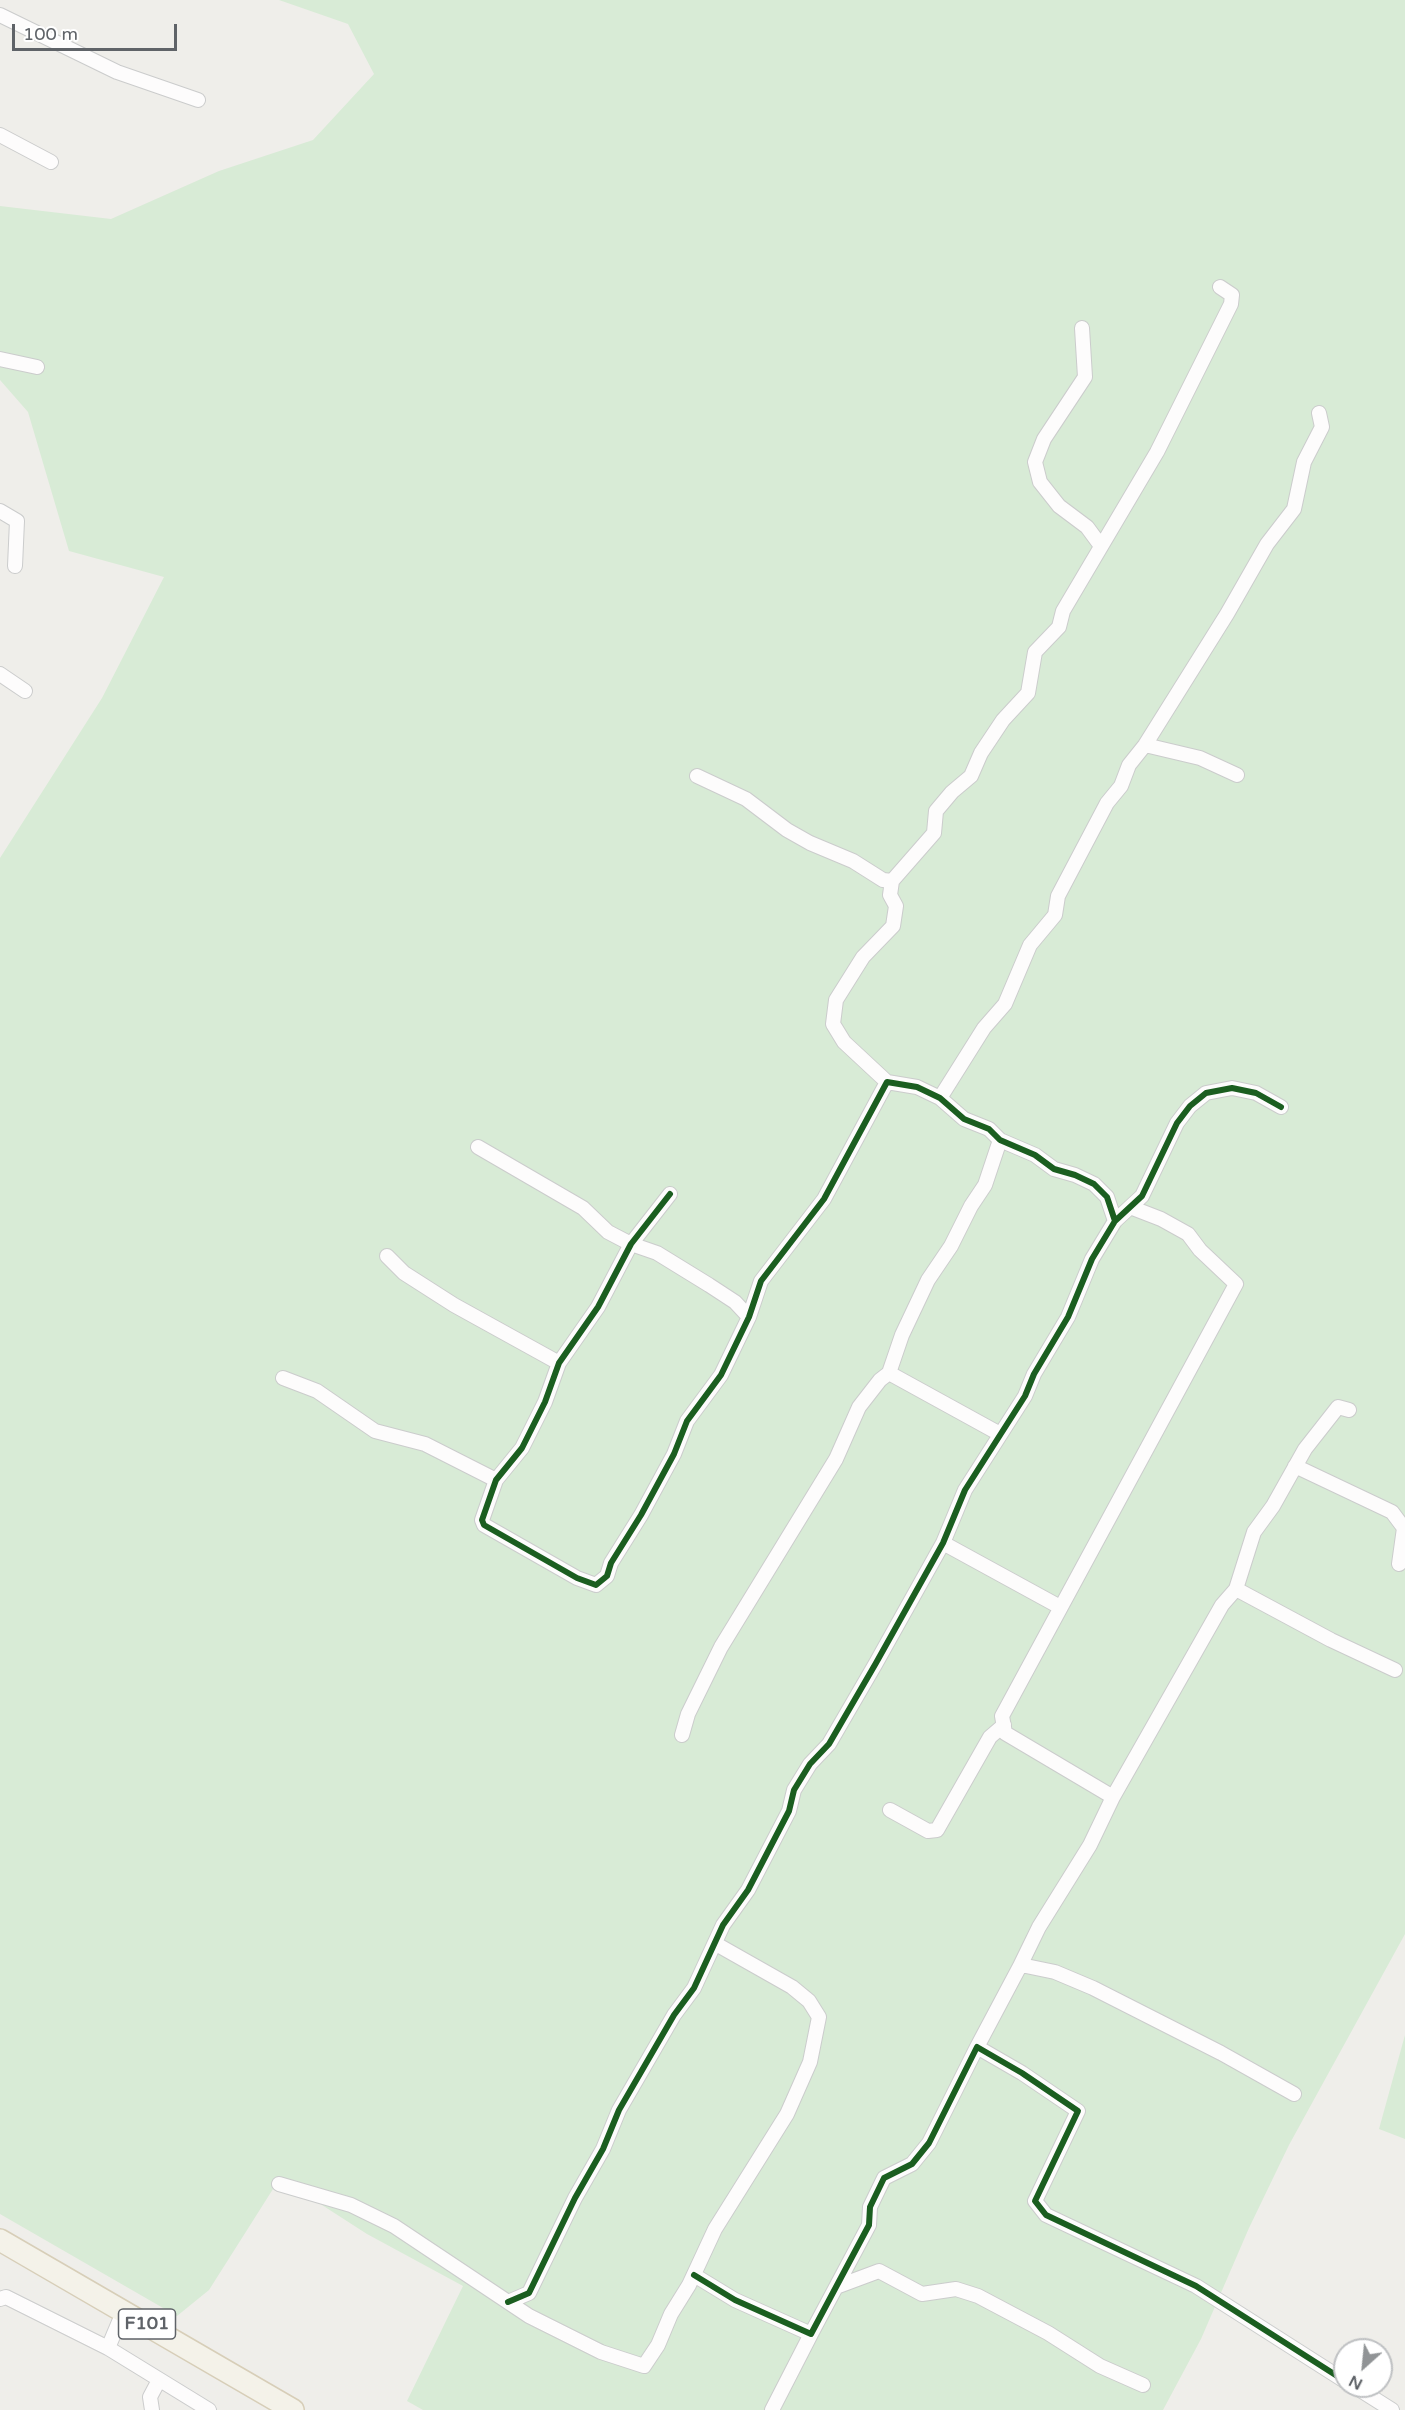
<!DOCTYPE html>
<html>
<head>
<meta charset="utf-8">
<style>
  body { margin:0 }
  #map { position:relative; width:1405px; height:2410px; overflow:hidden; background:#efeeea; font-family:"Varela Round",sans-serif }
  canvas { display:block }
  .north { position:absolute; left:1333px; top:2338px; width:60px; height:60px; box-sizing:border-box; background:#fff; border:2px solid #bfc1c3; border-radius:50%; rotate:207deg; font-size:16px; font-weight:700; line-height:24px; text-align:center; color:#5f6368 }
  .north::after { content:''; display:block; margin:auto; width:21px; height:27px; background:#919496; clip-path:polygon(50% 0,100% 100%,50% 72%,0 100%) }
  .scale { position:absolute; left:12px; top:24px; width:165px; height:27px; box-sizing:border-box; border:3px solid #5f6368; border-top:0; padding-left:8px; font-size:18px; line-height:21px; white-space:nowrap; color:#5f6368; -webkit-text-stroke:4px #fff; paint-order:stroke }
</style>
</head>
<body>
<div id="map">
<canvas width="1405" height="2410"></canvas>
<div class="north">N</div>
<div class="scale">100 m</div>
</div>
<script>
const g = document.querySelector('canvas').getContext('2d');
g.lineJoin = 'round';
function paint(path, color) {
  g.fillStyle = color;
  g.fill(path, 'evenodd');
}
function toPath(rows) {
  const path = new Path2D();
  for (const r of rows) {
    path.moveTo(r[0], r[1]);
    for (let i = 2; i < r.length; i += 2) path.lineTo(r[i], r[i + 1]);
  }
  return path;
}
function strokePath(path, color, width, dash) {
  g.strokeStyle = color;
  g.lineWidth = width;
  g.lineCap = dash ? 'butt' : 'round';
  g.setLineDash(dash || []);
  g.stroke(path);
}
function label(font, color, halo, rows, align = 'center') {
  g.font = font + ' "Varela Round",sans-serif';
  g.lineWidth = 4.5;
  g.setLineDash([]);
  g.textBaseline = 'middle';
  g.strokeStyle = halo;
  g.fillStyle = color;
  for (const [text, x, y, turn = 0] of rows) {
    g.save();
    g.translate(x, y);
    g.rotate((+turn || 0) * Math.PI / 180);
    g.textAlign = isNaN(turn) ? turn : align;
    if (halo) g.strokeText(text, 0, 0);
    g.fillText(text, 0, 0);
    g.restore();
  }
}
paint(toPath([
  [279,0,1405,0,1405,1934,1289,2145,1249,2228,1201,2339,1163,2410,423,2410,407,2401,463,2286,367,2234,280,2178,209,2290,177,2316,0,2214,0,858,102,698,164,577,69,551,28,412,0,380,0,206,111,219,219,171,313,140,374,74,348,24],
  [1405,2035,1405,2139,1379,2129]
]), '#d8ebd6');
const street = toPath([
  [0,15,117,72,198,100],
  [0,135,51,162],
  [1082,328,1085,377,1044,439,1035,462,1040,482,1059,506,1087,527,1101,546],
  [0,359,37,367],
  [0,511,17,521,15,566],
  [0,674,25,691],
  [1145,745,1200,758,1237,775],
  [697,776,746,799,787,830,810,843,853,861,883,880,892,881],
  [887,1082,844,1042,833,1024,836,1000,863,957,893,926,896,906,890,895,892,881,934,833,936,811,952,792,971,776,981,753,1003,720,1028,693,1035,652,1059,627,1063,611,1157,452,1231,304,1232,295,1220,287],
  [940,1098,984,1028,1005,1004,1030,945,1055,915,1058,896,1107,803,1121,786,1129,765,1145,745,1227,614,1267,544,1294,509,1304,462,1322,427,1319,413],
  [1000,1140,985,1185,971,1206,951,1246,928,1280,902,1335,889,1373,1000,1434],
  [478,1147,583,1208,608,1232,631,1244,657,1253,709,1285,735,1302,749,1317],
  [670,1194,631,1244,598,1307,559,1363,545,1402,522,1448,496,1480,482,1520,484,1525,577,1578,596,1585,607,1576,611,1563,641,1515,674,1454,687,1421,721,1375,749,1317,761,1281,824,1199,887,1082,917,1087,940,1098,964,1119,989,1129,1000,1140,1035,1155,1054,1169,1075,1175,1094,1184,1107,1197,1115,1221],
  [387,1256,404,1273,454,1305,559,1363],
  [283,1378,317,1391,375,1431,425,1444,496,1480],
  [1295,1466,1392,1512,1404,1528,1399,1564],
  [943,1543,1060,1607],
  [1236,1589,1254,1532,1273,1506,1305,1449,1338,1407,1349,1410],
  [682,1735,688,1714,721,1647,836,1459,859,1407,880,1380,889,1373],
  [1113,1797,1222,1605,1236,1589,1331,1640,1395,1670],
  [890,1810,928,1831,937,1830,990,1737,1004,1725],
  [1020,1966,1039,1927,1090,1845,1113,1797,1005,1733,1002,1716,1236,1284,1200,1250,1188,1234,1161,1219,1130,1207],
  [977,2047,1020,1966,1026,1966,1055,1972,1093,1988,1221,2053,1294,2094],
  [279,2184,351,2205,394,2226,529,2316,601,2352,644,2366,658,2345,671,2314,689,2285,715,2229,787,2114,810,2062,819,2017,809,2001,792,1987,716,1944],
  [694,2275,735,2300,811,2334,869,2225,870,2207,884,2178,912,2164,929,2143,977,2047,1022,2073,1078,2111,1035,2201,1046,2215,1196,2286,1345,2381],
  [836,2287,879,2271,922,2294,956,2289,978,2296,1048,2333,1100,2366,1143,2385],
  [0,2299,6,2297,108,2348],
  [508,2302,529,2293,575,2198,603,2149,619,2110,674,2015,694,1988,723,1925,748,1890,789,1811,794,1790,810,1764,829,1744,876,1663,943,1543,965,1490,1025,1396,1034,1374,1068,1317,1092,1259,1115,1221,1142,1196,1177,1123,1190,1106,1206,1093,1232,1088,1256,1093,1281,1107],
  [124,2310,108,2348,209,2410],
  [1354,2386,1392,2410],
  [152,2410,150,2397,159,2380],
  [772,2410,811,2334]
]);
const primary = toPath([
  [0,2240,293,2410]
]);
strokePath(street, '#cbcccc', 16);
strokePath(primary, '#d7ceb8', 24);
strokePath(street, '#fdfcfc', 14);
strokePath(primary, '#f4f2e9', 21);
strokePath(toPath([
  [670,1194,631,1244,598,1307,559,1363,545,1402,522,1448,496,1480,482,1520,484,1525,577,1578,596,1585,607,1576,611,1563,641,1515,674,1454,687,1421,721,1375,749,1317,761,1281,824,1199,887,1082,917,1087,940,1098,964,1119,989,1129,1000,1140,1035,1155,1054,1169,1075,1175,1094,1184,1107,1197,1115,1221],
  [694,2275,735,2300,811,2334,869,2225,870,2207,884,2178,912,2164,929,2143,977,2047,1022,2073,1078,2111,1035,2201,1046,2215,1196,2286,1345,2381],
  [508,2302,529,2293,575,2198,603,2149,619,2110,674,2015,694,1988,723,1925,748,1890,789,1811,794,1790,810,1764,829,1744,876,1663,943,1543,965,1490,1025,1396,1034,1374,1068,1317,1092,1259,1115,1221,1142,1196,1177,1123,1190,1106,1206,1093,1232,1088,1256,1093,1281,1107]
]), '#1b5e20', 6);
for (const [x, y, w] of [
  [147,2324,57]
]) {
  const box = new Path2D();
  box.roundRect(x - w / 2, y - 15, w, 30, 4.5);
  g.fillStyle = '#fff';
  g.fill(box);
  strokePath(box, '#5f6368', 1.5);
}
label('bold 18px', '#5f6368', null, [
  ["F101",147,2324]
]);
</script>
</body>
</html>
